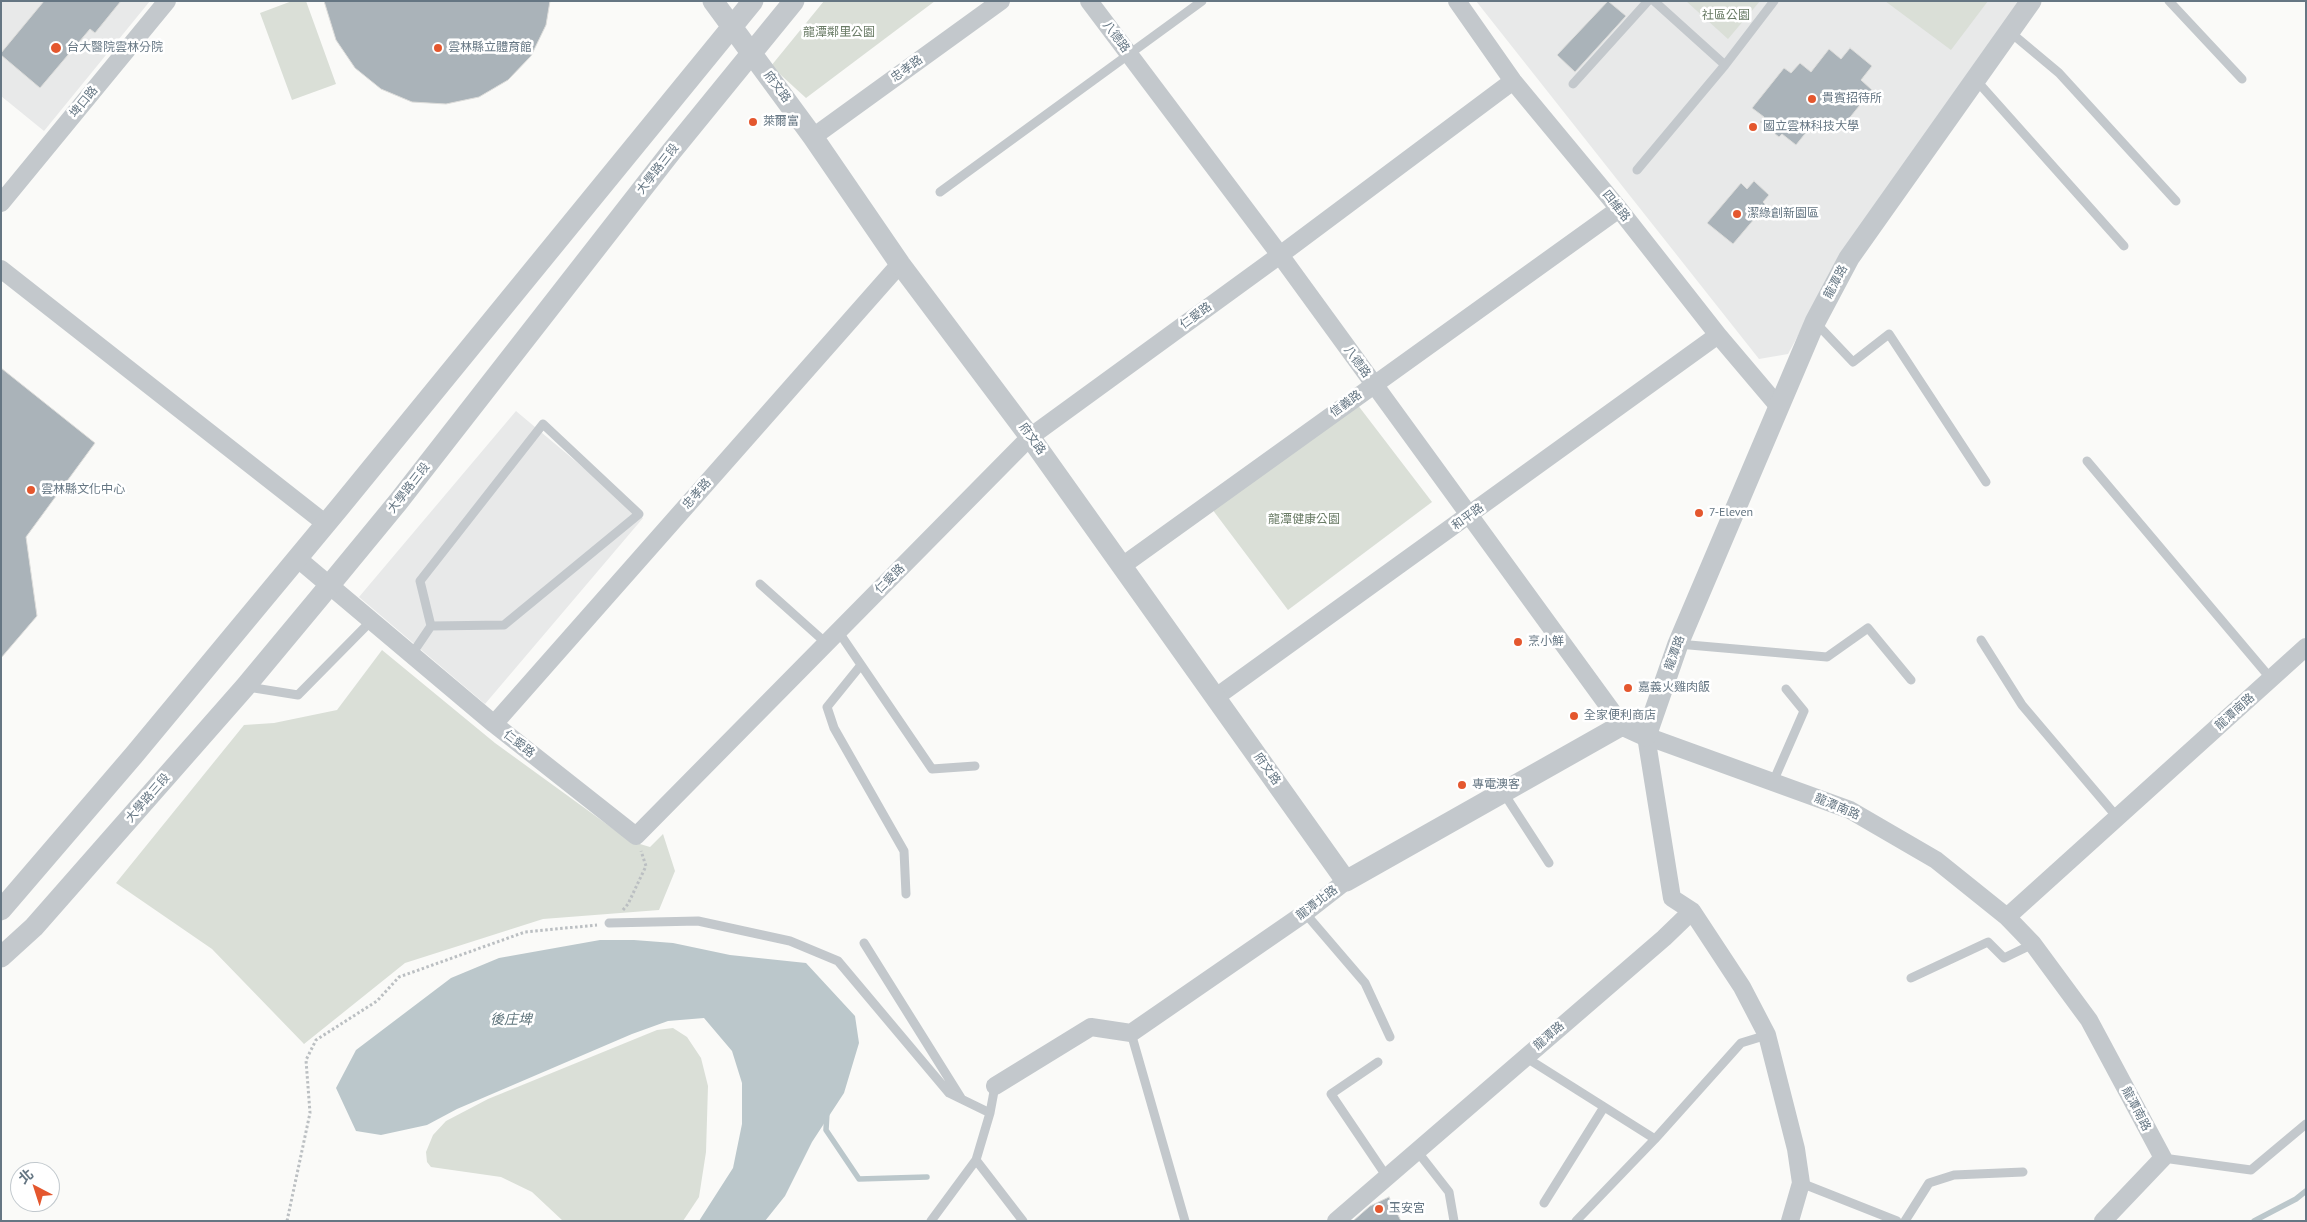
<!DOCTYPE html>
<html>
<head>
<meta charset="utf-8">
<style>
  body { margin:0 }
  #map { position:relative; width:2307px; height:1222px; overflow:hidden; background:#fafaf8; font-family:"PT Sans","Noto Sans TC",sans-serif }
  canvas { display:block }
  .frame { position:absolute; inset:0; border:2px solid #657683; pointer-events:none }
  .north { position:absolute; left:10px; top:1162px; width:50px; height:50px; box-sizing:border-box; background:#fff; border:1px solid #c1c8cd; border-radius:50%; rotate:320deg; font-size:14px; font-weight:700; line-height:20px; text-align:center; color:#657683 }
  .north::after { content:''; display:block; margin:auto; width:18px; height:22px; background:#e4572e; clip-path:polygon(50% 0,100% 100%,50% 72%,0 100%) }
</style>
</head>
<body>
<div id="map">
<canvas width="2307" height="1222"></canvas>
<div class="frame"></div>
<div class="north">北</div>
</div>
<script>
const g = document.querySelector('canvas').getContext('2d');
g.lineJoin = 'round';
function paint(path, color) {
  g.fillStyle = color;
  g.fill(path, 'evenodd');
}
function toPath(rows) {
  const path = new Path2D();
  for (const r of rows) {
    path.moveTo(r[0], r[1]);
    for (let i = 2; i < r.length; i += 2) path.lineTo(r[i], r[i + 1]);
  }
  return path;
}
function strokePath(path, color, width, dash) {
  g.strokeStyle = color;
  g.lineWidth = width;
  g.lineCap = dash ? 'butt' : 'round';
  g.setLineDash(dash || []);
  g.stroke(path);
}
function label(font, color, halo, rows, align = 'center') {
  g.font = font + ' "PT Sans","Noto Sans TC",sans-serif';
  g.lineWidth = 5;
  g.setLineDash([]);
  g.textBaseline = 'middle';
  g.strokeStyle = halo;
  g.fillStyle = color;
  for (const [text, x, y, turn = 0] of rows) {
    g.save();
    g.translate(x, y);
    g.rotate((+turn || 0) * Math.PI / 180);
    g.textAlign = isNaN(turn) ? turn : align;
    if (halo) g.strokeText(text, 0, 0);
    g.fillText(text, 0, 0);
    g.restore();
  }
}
paint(toPath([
  [1,1,150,1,44,131,1,96],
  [1476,1,2019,1,1843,253,1788,354,1759,359],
  [516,411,643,518,485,704,359,597]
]), '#e8e9e9');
paint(toPath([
  [292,1,306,1,336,84,292,100,260,13],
  [824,1,935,1,806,98,771,66],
  [1686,1,1760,1,1728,39],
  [1885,1,1988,1,1951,50],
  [1357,404,1432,502,1288,610,1212,509],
  [382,650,495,743,630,841,650,847,663,834,675,871,659,910,543,919,405,963,304,1044,212,949,116,883,244,725,274,723,337,710],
  [673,1028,687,1037,701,1058,708,1086,706,1152,699,1197,683,1221,563,1221,532,1192,501,1177,431,1167,427,1162,426,1152,433,1135,446,1121,488,1099,657,1030]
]), '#dadfd7');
paint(toPath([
  [600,940,634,940,673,943,730,955,806,963,855,1016,859,1043,844,1093,812,1142,785,1196,765,1221,699,1221,733,1168,742,1124,742,1083,732,1051,704,1018,668,1021,632,1034,457,1109,427,1125,381,1135,356,1131,336,1088,356,1050,451,978,499,958]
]), '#bbc7cb');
strokePath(toPath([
  [827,1112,826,1130,859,1179,927,1177],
  [2254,1221,2296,1199,2306,1191]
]), '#bbc7cb', 5.5);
const building = toPath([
  [44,1,121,1,95,33,90,29,40,88,1,55,1,53,44,1],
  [324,1,550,1,546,25,531,56,508,80,479,97,446,104,412,102,381,89,355,68,336,40,324,1],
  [1608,1,1626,16,1575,72,1557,55,1608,1],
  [1850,48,1872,66,1861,80,1872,90,1843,126,1833,118,1825,128,1816,120,1796,145,1782,134,1779,137,1760,122,1764,117,1752,108,1784,68,1791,73,1800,63,1811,72,1829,49,1841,59,1850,48],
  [1754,181,1769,195,1763,202,1766,205,1733,244,1707,223,1741,183,1747,189,1754,181],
  [1,368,95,443,26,537,37,616,1,658,1,368],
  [1389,1197,1401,1221,1353,1221,1370,1206,1389,1197]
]);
paint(building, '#aab3b9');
strokePath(building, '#dcdcda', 1);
strokePath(toPath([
  [623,910,628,904,646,866,641,851],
  [287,1221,310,1113,306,1060,316,1040,377,1001,399,977,525,932,597,925]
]), '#bbbfc2', 3, [2.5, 2.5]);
strokePath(toPath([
  [1654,1,1725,65],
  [2169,1,2242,79],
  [2010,32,2059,73,2176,201],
  [1976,80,2124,246],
  [1573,84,1648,1],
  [1637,170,1725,65,1774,1],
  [940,192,1202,1],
  [1815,322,1853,362,1889,334,1986,482],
  [2087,461,2272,680],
  [760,584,826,643],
  [838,631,932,769,975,766],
  [1981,640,2022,705,2117,817],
  [1678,644,1827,657,1868,628,1911,680],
  [412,654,431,626,420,581,543,424,639,514,504,625,431,626],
  [861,665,827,707,834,728,904,851,906,894],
  [248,687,298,695,372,620],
  [1773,782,1804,711,1786,689],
  [1503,792,1549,863],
  [1305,913,1365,983,1390,1037],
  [609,923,698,921,790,941,838,961,949,1093,990,1113],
  [864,943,961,1098],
  [1911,978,1988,942,2004,958,2033,944],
  [1131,1033,1185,1221],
  [1525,1057,1655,1139],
  [1378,1062,1331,1094,1387,1177],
  [1417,1151,1449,1192,1454,1221],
  [2163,1158,2251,1170,2306,1124],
  [976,1160,1023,1221],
  [1801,1183,1897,1221],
  [1544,1203,1604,1107],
  [931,1221,976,1160,990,1113,995,1086],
  [1576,1221,1655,1139,1741,1043,1767,1035],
  [1905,1221,1929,1183,1954,1175,2023,1172]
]), '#c3c8cc', 9);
strokePath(toPath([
  [1089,1,1280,255,1622,725],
  [1457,1,1513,81,1619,209,1718,335,1779,407],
  [813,137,1001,1],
  [1,203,167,1],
  [1,269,326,524],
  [297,558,494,724,636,836,1030,437,1280,255,1513,81],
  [1122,566,1619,209],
  [1216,697,1718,335],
  [494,724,900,264],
  [1692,911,1742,987,1767,1035,1796,1149,1801,1183,1790,1221],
  [2007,917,2306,647],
  [995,1086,1091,1027,1131,1033,1305,913,1346,881],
  [1336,1221,1664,938,1692,911,1672,898,1646,736,1850,810,1936,860,2007,917,2033,944,2089,1020,2163,1158,2103,1221]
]), '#c3c8cc', 18);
strokePath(toPath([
  [713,1,813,137,900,264,1030,437,1346,881,1622,725,1646,736,1678,644,1815,322,1849,258,2031,1],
  [1,910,134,755,339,508,753,1],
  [1,957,34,927,245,687,319,598,398,502,671,152,794,1]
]), '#c3c8cc', 21);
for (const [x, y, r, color] of [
  [56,48,6,"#e4572e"],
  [438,48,5,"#e4572e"],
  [1812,99,5,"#e4572e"],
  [753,122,5,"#e4572e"],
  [1753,127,5,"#e4572e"],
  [1737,214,5,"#e4572e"],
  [31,490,5,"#e4572e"],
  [1699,513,5,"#e4572e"],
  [1518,642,5,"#e4572e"],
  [1628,688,5,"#e4572e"],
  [1574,716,5,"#e4572e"],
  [1462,785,5,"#e4572e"],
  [1379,1209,5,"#e4572e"]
]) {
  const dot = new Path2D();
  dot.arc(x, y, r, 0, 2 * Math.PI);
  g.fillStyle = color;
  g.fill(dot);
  strokePath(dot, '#fff', 2);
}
label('12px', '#687a64', '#fff', [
  ["社區公園",1726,16],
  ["龍潭鄰里公園",839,33],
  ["龍潭健康公園",1304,520]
]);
label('12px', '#657683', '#fff', [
  ["八德路",1116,37,53],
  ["忠孝路",907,69,-36],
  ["府文路",777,87,53],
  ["埤口路",84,102,-51],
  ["大學路三段",658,169,-52],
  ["四維路",1616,206,51],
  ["龍潭路",1836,282,-62],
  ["仁愛路",1196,316,-36],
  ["八德路",1357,362,54],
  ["信義路",1346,404,-36],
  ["府文路",1032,439,54],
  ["大學路三段",409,488,-52],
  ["忠孝路",697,494,-49],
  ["和平路",1468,517,-36],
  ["仁愛路",890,579,-45],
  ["龍潭路",1675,653,-70],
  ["龍潭南路",2235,712,-42],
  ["仁愛路",519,744,38],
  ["府文路",1267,769,55],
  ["大學路三段",148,798,-49],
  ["龍潭南路",1837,807,23],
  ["龍潭北路",1317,903,-37],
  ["龍潭路",1549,1036,-41],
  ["龍潭南路",2136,1109,62]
]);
label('12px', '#657683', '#fff', [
  ["台大醫院雲林分院",67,48],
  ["雲林縣立體育館",448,48],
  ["貴賓招待所",1822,99],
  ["萊爾富",763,122],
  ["國立雲林科技大學",1763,127],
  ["潔綠創新園區",1747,214],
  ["雲林縣文化中心",41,490],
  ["7-Eleven",1709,513],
  ["烹小鮮",1528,642],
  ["嘉義火雞肉飯",1638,688],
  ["全家便利商店",1584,716],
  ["專電澳客",1472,785],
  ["玉安宮",1389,1209]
], 'left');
label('italic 14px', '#60757c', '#fff', [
  ["後庄埤",511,1020]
]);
</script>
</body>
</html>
